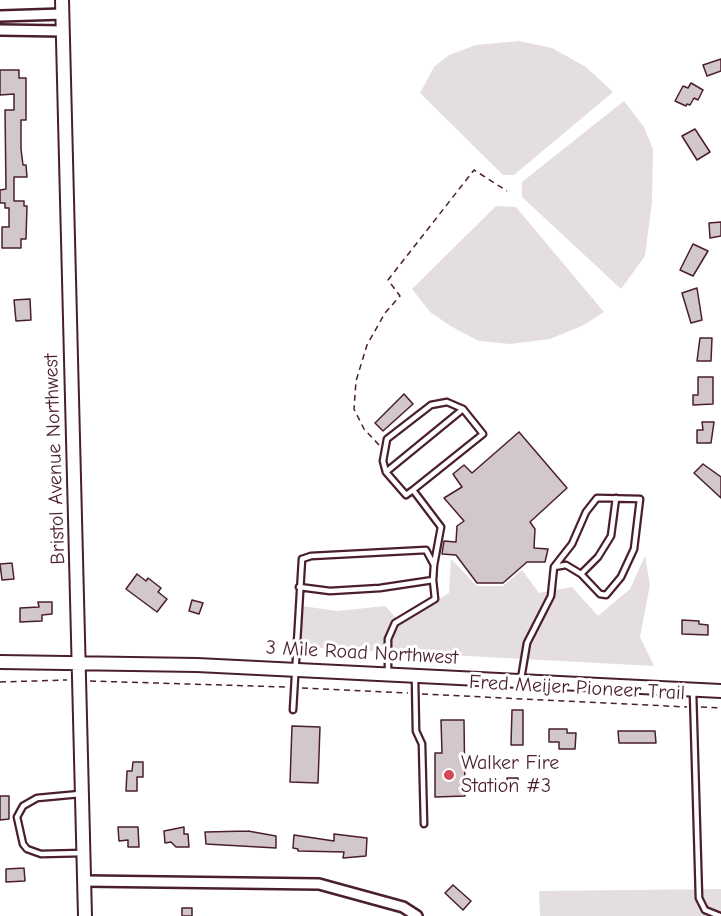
<!DOCTYPE html>
<html>
<head>
<meta charset="utf-8">
<style>
  body { margin:0 }
  canvas { display:block; background:#fff }
</style>
</head>
<body>
<canvas width="721" height="916"></canvas>
<script>
const g = document.querySelector('canvas').getContext('2d');
g.lineJoin = 'round';
function paint(path, color) {
  g.fillStyle = color;
  g.fill(path, 'evenodd');
}
function toPath(rows) {
  const path = new Path2D();
  for (const r of rows) {
    path.moveTo(r[0], r[1]);
    for (let i = 2; i < r.length; i += 2) path.lineTo(r[i], r[i + 1]);
  }
  return path;
}
function strokePath(path, color, width, dash) {
  g.strokeStyle = color;
  g.lineWidth = width;
  g.lineCap = dash ? 'butt' : 'round';
  g.setLineDash(dash || []);
  g.stroke(path);
}
function label(font, color, halo, rows, align = 'center') {
  g.font = font + ' "Comic Neue",sans-serif';
  g.lineWidth = 6;
  g.setLineDash([]);
  g.textBaseline = 'middle';
  g.strokeStyle = halo;
  g.fillStyle = color;
  for (const [text, x, y, turn = 0] of rows) {
    g.save();
    g.translate(x, y);
    g.rotate((+turn || 0) * Math.PI / 180);
    g.textAlign = isNaN(turn) ? turn : align;
    if (halo) g.strokeText(text, 0, 0);
    g.fillText(text, 0, 0);
    g.restore();
  }
}
paint(toPath([
  [519,41,552,48,586,67,613,92,514,175,503,175,420,93,434,67,449,55,476,45],
  [624,101,644,127,653,149,652,202,645,256,621,289,522,197,522,182],
  [496,206,516,207,604,312,584,325,550,339,510,344,479,341,452,327,430,312,412,289],
  [645,556,650,585,640,637,654,666,300,647,302,606,337,611,385,606,401,623,449,593,451,559,477,586,503,586,522,570,539,593,572,587,598,616,630,589],
  [721,889,721,916,540,916,539,891]
]), '#e5dee0');
const building = toPath([
  [721,59,721,71,707,76,703,65,721,59],
  [0,70,19,70,19,78,26,78,26,120,21,120,21,149,23,165,26,165,27,177,14,177,14,201,24,201,24,206,27,206,26,239,21,239,21,248,2,248,2,227,9,227,9,208,5,208,5,203,0,203,0,190,6,189,5,110,14,110,14,94,0,95,0,70],
  [691,83,703,90,698,100,694,98,690,105,687,104,686,106,675,101,683,86,688,88,691,83],
  [695,129,710,152,697,160,682,136,695,129],
  [721,222,721,236,710,238,709,223,721,222],
  [693,244,708,251,693,276,680,270,693,244],
  [697,288,702,320,691,323,682,293,697,288],
  [30,299,31,320,16,321,14,300,30,299],
  [700,338,712,338,711,361,697,361,700,338],
  [698,377,713,377,713,404,693,405,693,395,698,395,698,377],
  [404,394,413,404,383,431,375,423,404,394],
  [702,422,714,422,711,443,697,443,697,430,703,430,702,422],
  [519,432,567,488,530,522,535,529,534,548,548,549,545,562,527,562,503,583,477,583,456,555,442,554,444,541,456,542,457,526,464,521,444,498,462,487,453,474,464,465,472,473,519,432],
  [703,464,721,477,721,498,694,473,703,464],
  [12,563,14,579,2,580,0,564,12,563],
  [137,574,146,581,148,578,161,588,158,592,167,599,157,612,126,589,137,574],
  [192,600,203,603,199,614,189,611,192,600],
  [38,602,52,602,52,614,42,615,42,621,20,622,20,608,39,607,38,602],
  [682,620,699,621,699,624,708,625,708,635,682,634,682,620],
  [512,710,523,710,523,745,511,745,512,710],
  [441,720,464,720,465,796,435,797,435,753,442,753,441,720],
  [292,726,320,727,318,783,290,782,292,726],
  [549,729,567,729,567,733,576,733,575,749,559,749,559,742,549,742,549,729],
  [618,731,655,731,656,743,619,743,618,731],
  [133,762,143,762,143,777,137,777,137,791,126,791,127,771,132,771,133,762],
  [507,778,518,778,518,788,507,788,507,778],
  [0,796,9,796,9,819,0,820,0,796],
  [118,827,138,827,139,847,128,847,128,840,119,841,118,827],
  [184,827,184,834,188,834,189,847,176,847,171,842,165,843,164,831,184,827],
  [248,831,276,836,276,848,206,844,205,832,248,831],
  [334,834,367,838,366,856,343,858,344,852,298,851,298,849,293,848,294,835,334,841,334,834],
  [24,868,25,881,6,882,6,869,24,868],
  [453,885,471,901,463,910,445,893,453,885],
  [182,908,192,908,192,916,182,916,182,908]
]);
paint(building, '#d2c7cb');
strokePath(building, '#4a1f2b', 1.5);
const lane = toPath([
  [386,472,383,461,387,439,431,405,447,402,463,409],
  [413,490,483,434,463,409,386,472,406,495,413,490,441,527,434,565],
  [581,574,598,557,611,536,616,498],
  [299,587,330,591,380,588,433,580,435,599,395,623,388,639,388,673],
  [415,678,416,731,422,744,424,824],
  [521,679,527,643,551,596,554,567,572,544,586,512,597,498,640,499,634,549,621,577,606,595,600,594,581,574,566,565,554,567],
  [693,692,699,898,705,910,720,916],
  [293,710,302,559,311,556,426,550,434,565,433,580],
  [80,794,37,798,23,806,17,817,23,844,27,849,41,854,83,853]
]);
const street = toPath([
  [0,16,63,14],
  [0,30,63,31],
  [85,881,319,884,403,907,417,916]
]);
const secondary = toPath([
  [62,0,85,916],
  [0,662,197,665,721,691]
]);
strokePath(lane, '#4a1f2b', 9);
strokePath(street, '#4a1f2b', 14);
strokePath(secondary, '#4a1f2b', 16);
strokePath(toPath([
  [379,445,364,429,354,409,356,381,367,345,385,313,400,296,388,280,474,170,507,191],
  [90,681,286,687],
  [0,682,67,680],
  [302,688,408,693],
  [422,694,687,707],
  [701,707,721,708]
]), '#4a1f2b', 1.5, [6, 4.5]);
strokePath(lane, '#fff', 4.5);
strokePath(street, '#fff', 9);
strokePath(secondary, '#fff', 12);
for (const [x, y, r, color] of [
  [449,775,6,"#d1495b"]
]) {
  const dot = new Path2D();
  dot.arc(x, y, r, 0, 2 * Math.PI);
  g.fillStyle = color;
  g.fill(dot);
  strokePath(dot, '#fff', 2);
}
label('20px', '#4a1f2b', '#fff', [
  ["Bristol Avenue Northwest",55,459,-92],
  ["3 Mile Road Northwest",362,653,3],
  ["Fred Meijer Pioneer Trail",577,688,3]
]);
label('20px', '#4a1f2b', '#fff', [
  ["Walker Fire",461,763],
  ["Station #3",461,786]
], 'left');
</script>
</body>
</html>
